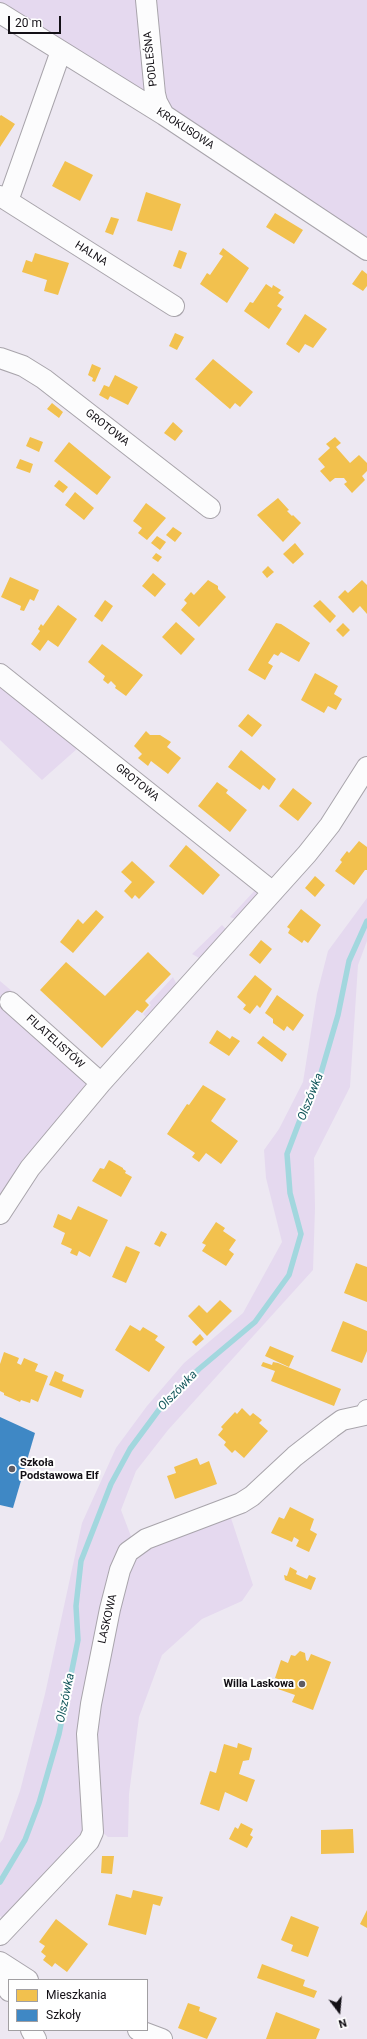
<!DOCTYPE html>
<html>
<head>
<meta charset="utf-8">
<style>
  body { margin:0 }
  #map { position:relative; width:367px; height:2039px; overflow:hidden; background:#ede8f2; font-family:Roboto,sans-serif }
  canvas { display:block }
  .legend { position:absolute; left:8px; top:1979px; width:140px; height:52px; box-sizing:border-box; background:#fff; border:1px solid #a19fa2; margin:0; padding:5px 7px; list-style:none; font-size:12px; color:#131016 }
  .legend li { display:flex; align-items:center; gap:8px; height:20px }
  .legend b { width:20px; border:1px solid #a19fa2 }
  .north { position:absolute; left:319px; top:1991px; width:40px; height:40px; -webkit-text-stroke:3px #fff; paint-order:stroke; rotate:164deg; font-size:11px; font-weight:700; line-height:16px; text-align:center; color:#131016 }
  .north::after { content:''; display:block; margin:auto; width:14px; height:18px; background:#131016; clip-path:polygon(50% 0,100% 100%,50% 72%,0 100%) }
  .scale { position:absolute; left:8px; top:16px; width:53px; height:18px; box-sizing:border-box; border:2px solid #131016; border-top:0; padding-left:5px; font-size:12px; line-height:14px; white-space:nowrap; color:#131016; -webkit-text-stroke:3px #fff; paint-order:stroke }
</style>
</head>
<body>
<div id="map">
<canvas width="367" height="2039"></canvas>
<ul class="legend">
<li><b style="height:11px;background:#f2c14e"></b>Mieszkania</li>
<li><b style="height:11px;background:#3f88c5"></b>Szkoły</li>
</ul>
<div class="north">N</div>
<div class="scale">20 m</div>
</div>
<script>
const g = document.querySelector('canvas').getContext('2d');
g.lineJoin = 'round';
function paint(path, color) {
  g.fillStyle = color;
  g.fill(path, 'evenodd');
}
function toPath(rows) {
  const path = new Path2D();
  for (const r of rows) {
    path.moveTo(r[0], r[1]);
    for (let i = 2; i < r.length; i += 2) path.lineTo(r[i], r[i + 1]);
  }
  return path;
}
function strokePath(path, color, width, dash) {
  g.strokeStyle = color;
  g.lineWidth = width;
  g.lineCap = dash ? 'butt' : 'round';
  g.setLineDash(dash || []);
  g.stroke(path);
}
function label(font, color, halo, rows, align = 'center') {
  g.font = font + ' Roboto,sans-serif';
  g.lineWidth = 4;
  g.setLineDash([]);
  g.textBaseline = 'middle';
  g.strokeStyle = halo;
  g.fillStyle = color;
  for (const [text, x, y, turn = 0] of rows) {
    g.save();
    g.translate(x, y);
    g.rotate((+turn || 0) * Math.PI / 180);
    g.textAlign = isNaN(turn) ? turn : align;
    if (halo) g.strokeText(text, 0, 0);
    g.fillText(text, 0, 0);
    g.restore();
  }
}
paint(toPath([
  [0,0,142,0,147,97,0,7],
  [152,0,367,0,367,243,165,106],
  [0,680,78,748,42,780,0,740],
  [258,887,259,898,238,920,230,917],
  [367,898,367,941,358,965,350,1087,314,1158,315,1208,313,1270,168,1430,136,1471,121,1510,132,1539,115,1565,86,1830,5,1920,0,1916,0,1843,3,1839,20,1791,45,1694,82,1523,116,1448,147,1406,184,1363,243,1313,282,1242,266,1178,264,1150,279,1129,303,1082,317,994,328,951],
  [222,925,227,930,201,959,192,954],
  [173,977,177,985,147,1018,143,1014,151,1005,149,1003],
  [0,981,13,992,86,1083,85,1087,22,1161,0,1197],
  [230,1515,253,1585,242,1601,202,1619,162,1655,139,1717,129,1794,128,1837,108,1837,102,1832,91,1733,113,1612,139,1550]
]), '#e5d9ef');
paint(toPath([
  [1,115,15,124,0,147,0,116],
  [65,161,93,175,80,201,52,186],
  [146,192,181,204,172,231,137,221],
  [275,213,303,230,294,244,266,227],
  [111,217,119,219,113,235,105,232],
  [223,248,249,268,227,303,200,284,207,273,210,275,223,256,219,254],
  [179,250,187,253,181,269,173,266],
  [35,253,69,263,58,295,44,291,47,280,22,272,26,260,32,262],
  [362,270,367,274,367,286,363,291,352,284],
  [266,284,272,288,273,285,281,290,278,293,284,297,277,306,282,309,269,329,244,311,250,302,253,303],
  [305,314,327,329,313,348,305,344,299,353,286,344],
  [175,333,184,337,177,350,169,346],
  [213,359,253,392,240,407,235,403,230,409,195,379],
  [92,364,101,368,95,382,92,381,93,378,88,375],
  [115,375,138,387,128,405,110,396,108,400,99,395,104,385,109,387],
  [52,403,63,412,59,418,47,409],
  [173,422,183,431,175,441,164,433],
  [30,437,43,442,39,452,26,446],
  [335,437,341,443,336,447,350,463,359,455,367,463,367,471,362,476,365,480,352,493,344,484,347,482,344,478,335,478,330,482,320,471,325,467,318,459,330,448,326,444],
  [69,442,111,477,97,495,54,461],
  [20,459,33,464,30,473,16,468],
  [59,480,68,487,63,493,54,486],
  [75,492,94,508,84,520,65,505],
  [278,498,289,510,287,511,292,516,293,515,301,523,283,542,257,515],
  [146,503,166,518,147,540,138,533,142,528,133,521],
  [173,527,182,533,175,542,166,535],
  [157,536,166,542,160,550,151,543],
  [295,543,304,554,293,564,283,554],
  [156,553,162,557,158,562,152,558],
  [268,566,274,572,267,578,262,572],
  [153,573,166,584,155,597,142,586],
  [10,577,39,590,34,601,30,599,24,611,20,610,21,606,1,597],
  [208,580,218,586,218,589,226,597,199,627,181,610,187,603,184,600,191,592,194,595],
  [362,580,367,585,367,614,360,606,353,613,338,597,345,590,348,593],
  [105,600,113,606,102,622,94,616],
  [320,600,336,616,330,623,313,606],
  [58,605,77,619,58,647,48,640,40,651,31,644,40,631,38,629,41,624,43,626],
  [176,622,195,639,181,655,162,637],
  [276,623,281,624,310,643,299,662,281,652,278,656,274,654,268,663,273,666,265,680,248,670],
  [343,623,350,630,343,637,336,630],
  [102,644,143,675,126,696,115,688,116,686,111,681,108,684,103,680,105,676,88,662],
  [315,673,338,686,334,694,342,699,336,710,328,706,324,713,301,700],
  [248,714,262,725,252,737,238,726],
  [146,731,150,735,160,735,171,742,167,747,181,758,168,774,151,761,148,766,138,758,142,754,134,746],
  [241,750,276,779,269,790,263,785,260,790,228,767],
  [217,782,228,790,226,793,247,810,230,832,198,806],
  [293,788,312,803,298,821,279,806],
  [359,841,367,847,367,870,365,870,354,885,335,871,342,862,340,860,347,851,349,853],
  [186,845,220,875,203,895,169,866],
  [132,861,155,882,139,899,135,895,132,899,124,891,132,882,121,872],
  [315,876,325,885,315,897,305,888],
  [301,909,321,925,308,943,304,940,302,943,288,933,290,929,287,927],
  [96,910,104,917,73,953,60,942,78,919,83,924],
  [261,940,272,949,260,964,249,955],
  [148,952,171,974,145,1001,149,1005,142,1013,137,1010,102,1048,40,990,66,962,105,996],
  [255,975,272,989,260,1008,257,1005,250,1014,243,1009,246,1005,237,997],
  [277,995,304,1015,293,1031,287,1026,284,1031,273,1023,273,1019,265,1013],
  [217,1030,230,1039,232,1036,240,1041,229,1056,209,1043],
  [263,1036,287,1054,282,1062,257,1043],
  [203,1085,226,1099,211,1121,238,1141,221,1164,206,1153,199,1162,192,1157,195,1153,167,1134,187,1104,189,1105],
  [109,1160,123,1168,123,1169,126,1171,125,1173,132,1177,121,1197,92,1181,100,1168,104,1169],
  [78,1206,108,1220,90,1257,79,1251,77,1256,70,1253,72,1249,61,1244,65,1233,53,1227,58,1214,71,1220],
  [216,1222,225,1228,223,1231,236,1240,229,1250,234,1254,226,1266,202,1251,206,1245,202,1243],
  [161,1231,167,1234,160,1247,154,1244],
  [126,1246,140,1252,126,1283,112,1277],
  [356,1263,367,1267,367,1302,344,1293],
  [220,1300,232,1311,207,1336,188,1316,199,1305,207,1313],
  [343,1321,367,1331,367,1351,362,1363,331,1351],
  [130,1325,140,1331,143,1327,158,1336,155,1340,165,1347,149,1372,115,1350],
  [200,1334,204,1339,196,1346,192,1342],
  [270,1346,294,1356,289,1367,265,1356],
  [4,1352,19,1358,17,1363,21,1365,24,1358,38,1364,35,1371,48,1376,38,1402,31,1399,30,1403,21,1400,20,1402,4,1395,4,1393,0,1391,0,1364],
  [263,1362,272,1365,273,1362,278,1363,341,1389,334,1406,271,1381,275,1371,261,1366],
  [55,1371,64,1375,62,1381,84,1390,81,1398,49,1385],
  [242,1408,250,1416,253,1413,262,1420,259,1423,268,1431,244,1458,235,1450,232,1453,224,1445,226,1442,218,1435,223,1429,221,1427,235,1412,237,1414],
  [197,1458,200,1465,209,1461,217,1484,175,1499,167,1476,176,1473,174,1467],
  [290,1507,314,1519,310,1530,317,1534,309,1552,296,1546,299,1540,294,1537,292,1542,271,1533,279,1517,284,1519],
  [290,1567,297,1571,296,1574,307,1579,309,1575,316,1578,311,1590,285,1580,284,1575,287,1576],
  [300,1651,305,1653,306,1660,308,1661,311,1654,331,1662,313,1710,292,1702,295,1695,278,1689,281,1680,275,1678,281,1660,288,1663,291,1655,295,1656],
  [238,1743,252,1748,249,1760,243,1761,239,1774,255,1780,247,1802,225,1792,219,1811,200,1804,210,1771,216,1773,224,1744,237,1748],
  [241,1823,253,1829,250,1835,253,1837,247,1848,229,1839,235,1827,238,1829],
  [353,1829,354,1853,321,1854,321,1830],
  [102,1856,114,1856,112,1874,101,1873],
  [133,1890,163,1897,160,1906,153,1904,146,1935,108,1925,116,1894,131,1898],
  [367,1910,367,1928,360,1924],
  [291,1916,319,1927,308,1957,291,1951,293,1945,281,1940],
  [56,1919,88,1944,67,1972,55,1963,52,1967,43,1960,46,1956,41,1952,45,1946,39,1942],
  [262,1964,305,1980,303,1986,317,1991,314,1998,257,1978],
  [188,2003,200,2007,199,2011,217,2018,207,2039,178,2028],
  [276,2012,320,2029,316,2039,266,2039]
]), '#f2c14e');
paint(toPath([
  [0,1417,35,1433,13,1508,0,1505]
]), '#3f88c5');
strokePath(toPath([
  [0,1882,25,1840,39,1803,59,1734,78,1640,76,1606,81,1561,111,1484,130,1449,164,1403,199,1369,255,1322,289,1275,301,1234,290,1193,287,1154,303,1112,321,1073,338,1015,349,961,367,921]
]), '#a2d7de', 5.5);
const minor = toPath([
  [146,0,155,94,157,102,164,115],
  [0,13,164,115,367,250],
  [0,196,8,201,61,51],
  [8,201,174,306],
  [0,358,23,366,44,379,210,508],
  [0,674,273,892],
  [10,1002,101,1083],
  [0,1214,30,1168,101,1083,307,854,330,825,367,767],
  [0,1935,89,1841,93,1832,87,1734,91,1704,110,1609,120,1570,128,1552,146,1539,241,1503,252,1496,295,1456,331,1428,342,1420,365,1415,367,1410],
  [0,1962,28,1980],
  [0,1970,9,1991],
  [31,2030,36,2039],
  [138,2030,162,2039]
]);
strokePath(minor, '#a8a4ab', 22);
strokePath(minor, '#fcfcfd', 20);
for (const [x, y, r, color] of [
  [12,1469,4,"#5f5c63"],
  [302,1684,4,"#5f5c63"]
]) {
  const dot = new Path2D();
  dot.arc(x, y, r, 0, 2 * Math.PI);
  g.fillStyle = color;
  g.fill(dot);
  strokePath(dot, '#fff', 1.5);
}
label('11px', '#131016', '#fff', [
  ["PODLEŚNA",151,59,-96],
  ["KROKUSOWA",185,129,33],
  ["HALNA",91,254,32],
  ["GROTOWA",107,428,38],
  ["GROTOWA",137,783,39],
  ["FILATELISTÓW",55,1042,42],
  ["LASKOWA",108,1619,-77]
]);
label('bold 11px', '#131016', '#fff', [
  ["Szkoła",20,1463],
  ["Podstawowa Elf",20,1476],
  ["Willa Laskowa",294,1684,"right"]
], 'left');
label('italic 12px', '#13575b', '#fff', [
  ["Olszówka",311,1097,-68],
  ["Olszówka",178,1391,-46],
  ["Olszówka",66,1698,-78]
]);
</script>
</body>
</html>
